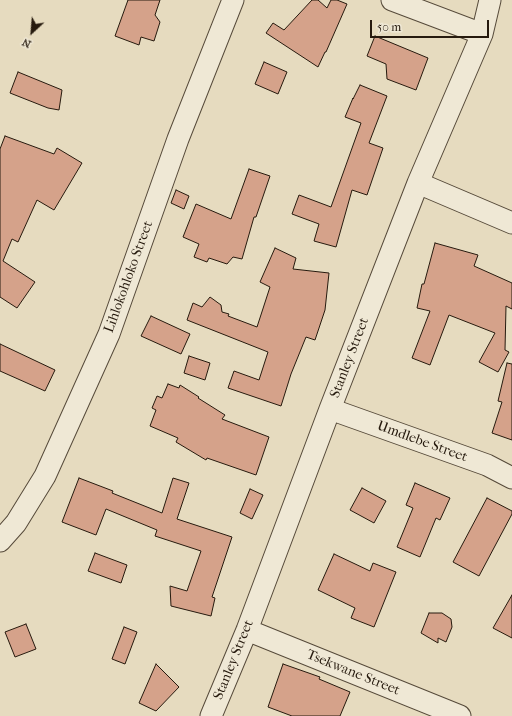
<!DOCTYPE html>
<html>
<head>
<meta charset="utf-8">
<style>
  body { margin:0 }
  #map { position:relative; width:512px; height:716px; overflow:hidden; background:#e6dbbf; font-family:"IM FELL French Canon",serif }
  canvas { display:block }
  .north { position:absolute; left:12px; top:12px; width:40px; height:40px; -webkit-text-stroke:3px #efe8d5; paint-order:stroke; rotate:206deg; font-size:11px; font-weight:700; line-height:16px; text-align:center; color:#261a0e }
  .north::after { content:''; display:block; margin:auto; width:14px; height:18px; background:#261a0e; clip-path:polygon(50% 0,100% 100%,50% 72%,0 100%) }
  .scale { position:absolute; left:370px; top:20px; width:119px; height:18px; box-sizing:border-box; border:2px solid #261a0e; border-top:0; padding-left:5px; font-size:12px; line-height:14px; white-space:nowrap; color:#261a0e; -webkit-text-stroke:3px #efe8d5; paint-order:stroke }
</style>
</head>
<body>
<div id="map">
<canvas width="512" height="716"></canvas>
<div class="north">N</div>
<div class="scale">50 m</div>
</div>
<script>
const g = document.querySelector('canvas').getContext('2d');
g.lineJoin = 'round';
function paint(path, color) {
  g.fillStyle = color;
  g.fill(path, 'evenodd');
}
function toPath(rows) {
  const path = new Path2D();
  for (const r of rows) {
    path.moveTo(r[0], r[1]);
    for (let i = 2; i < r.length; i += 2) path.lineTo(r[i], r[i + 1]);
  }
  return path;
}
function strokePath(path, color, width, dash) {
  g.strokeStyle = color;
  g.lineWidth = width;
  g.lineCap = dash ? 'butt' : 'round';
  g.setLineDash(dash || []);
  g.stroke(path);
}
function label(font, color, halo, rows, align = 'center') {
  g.font = font + ' "IM FELL French Canon",serif';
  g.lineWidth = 4;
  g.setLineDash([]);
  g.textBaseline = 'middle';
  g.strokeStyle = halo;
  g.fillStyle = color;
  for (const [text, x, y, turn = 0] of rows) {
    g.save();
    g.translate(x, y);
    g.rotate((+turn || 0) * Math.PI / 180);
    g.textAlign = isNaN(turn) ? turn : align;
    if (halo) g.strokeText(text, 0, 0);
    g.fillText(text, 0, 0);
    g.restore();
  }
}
const building = toPath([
  [128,0,160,0,155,15,160,22,154,41,141,37,139,45,115,36,128,0],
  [312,0,318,0,327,8,331,0,337,0,347,4,326,52,325,52,318,67,266,33,273,23,284,30,312,0],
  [375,36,428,58,416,90,387,79,386,64,367,56,375,36],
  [264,62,287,72,278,94,255,84,264,62],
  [18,72,62,90,59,110,48,108,10,93,18,72],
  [360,85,387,96,369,143,383,148,367,195,352,190,336,247,314,241,319,224,292,214,299,195,331,207,361,123,345,117,353,98,353,99,360,85],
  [5,136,54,154,57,148,82,163,54,210,37,200,18,242,12,239,3,261,35,282,17,308,0,297,0,149,5,136],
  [249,169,270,176,256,217,254,217,242,259,233,257,227,264,209,258,207,262,194,257,199,244,183,237,196,204,231,219,249,169],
  [176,190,189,196,184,209,171,203,176,190],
  [435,243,478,255,474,266,512,283,512,309,506,306,505,350,509,352,498,372,479,362,495,333,449,315,430,365,412,358,430,311,417,308,422,284,424,284,435,243],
  [275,248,296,258,293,269,329,273,325,310,315,340,306,337,291,374,281,406,228,388,234,371,259,380,268,352,187,320,193,303,202,307,210,297,221,305,222,312,229,314,228,316,257,327,270,287,260,282,275,248],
  [151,316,190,334,181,354,141,336,151,316],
  [0,344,55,370,45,391,0,371,0,344],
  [189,356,210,363,205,380,184,373,189,356],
  [507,363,512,364,512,440,492,433,502,402,498,401,507,363],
  [168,384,179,388,180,385,199,397,198,398,225,415,222,419,269,437,256,475,207,458,206,460,176,442,178,438,150,426,156,410,152,408,157,396,162,398,168,384],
  [79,478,113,491,112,493,162,513,173,478,189,483,177,519,232,537,212,597,215,598,211,616,171,606,170,586,187,591,201,551,155,536,157,530,106,509,96,535,62,522,79,478],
  [415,483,450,498,440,520,436,518,420,557,397,547,413,508,406,505,415,483],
  [362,488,386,501,374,523,350,510,362,488],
  [250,489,263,495,252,519,240,513,250,489],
  [487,498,512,511,512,514,479,576,453,562,487,498],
  [95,553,127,565,121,583,88,571,95,553],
  [334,554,370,571,373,563,396,572,374,627,351,618,355,608,318,590,334,554],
  [512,595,512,638,493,628,512,595],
  [429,613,442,613,451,619,452,627,446,642,438,638,438,643,421,633,429,613],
  [26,624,36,649,15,657,5,632,26,624],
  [124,627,137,632,125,664,112,659,124,627],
  [156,664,179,687,156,711,139,703,156,664],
  [283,664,320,677,319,679,350,692,340,716,292,716,268,707,283,664]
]);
paint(building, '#d5a28a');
strokePath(building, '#261a0e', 1);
const minor = toPath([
  [392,0,482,34],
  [418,183,512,223],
  [330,409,487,465,512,478],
  [0,541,16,523,45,476,109,334,178,139,233,0],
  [247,630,460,716],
  [211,716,247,630,330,409,418,183,482,34,490,0]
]);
strokePath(minor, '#564a3a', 23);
strokePath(minor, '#efe8d5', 21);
label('14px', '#261a0e', '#efe8d5', [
  ["Lihlokohloko Street",129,277,-70],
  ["Stanley Street",350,358,-69],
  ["Umdlebe Street",422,442,20],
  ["Stanley Street",234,660,-68],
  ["Tsekwane Street",353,673,22]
]);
</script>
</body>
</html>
